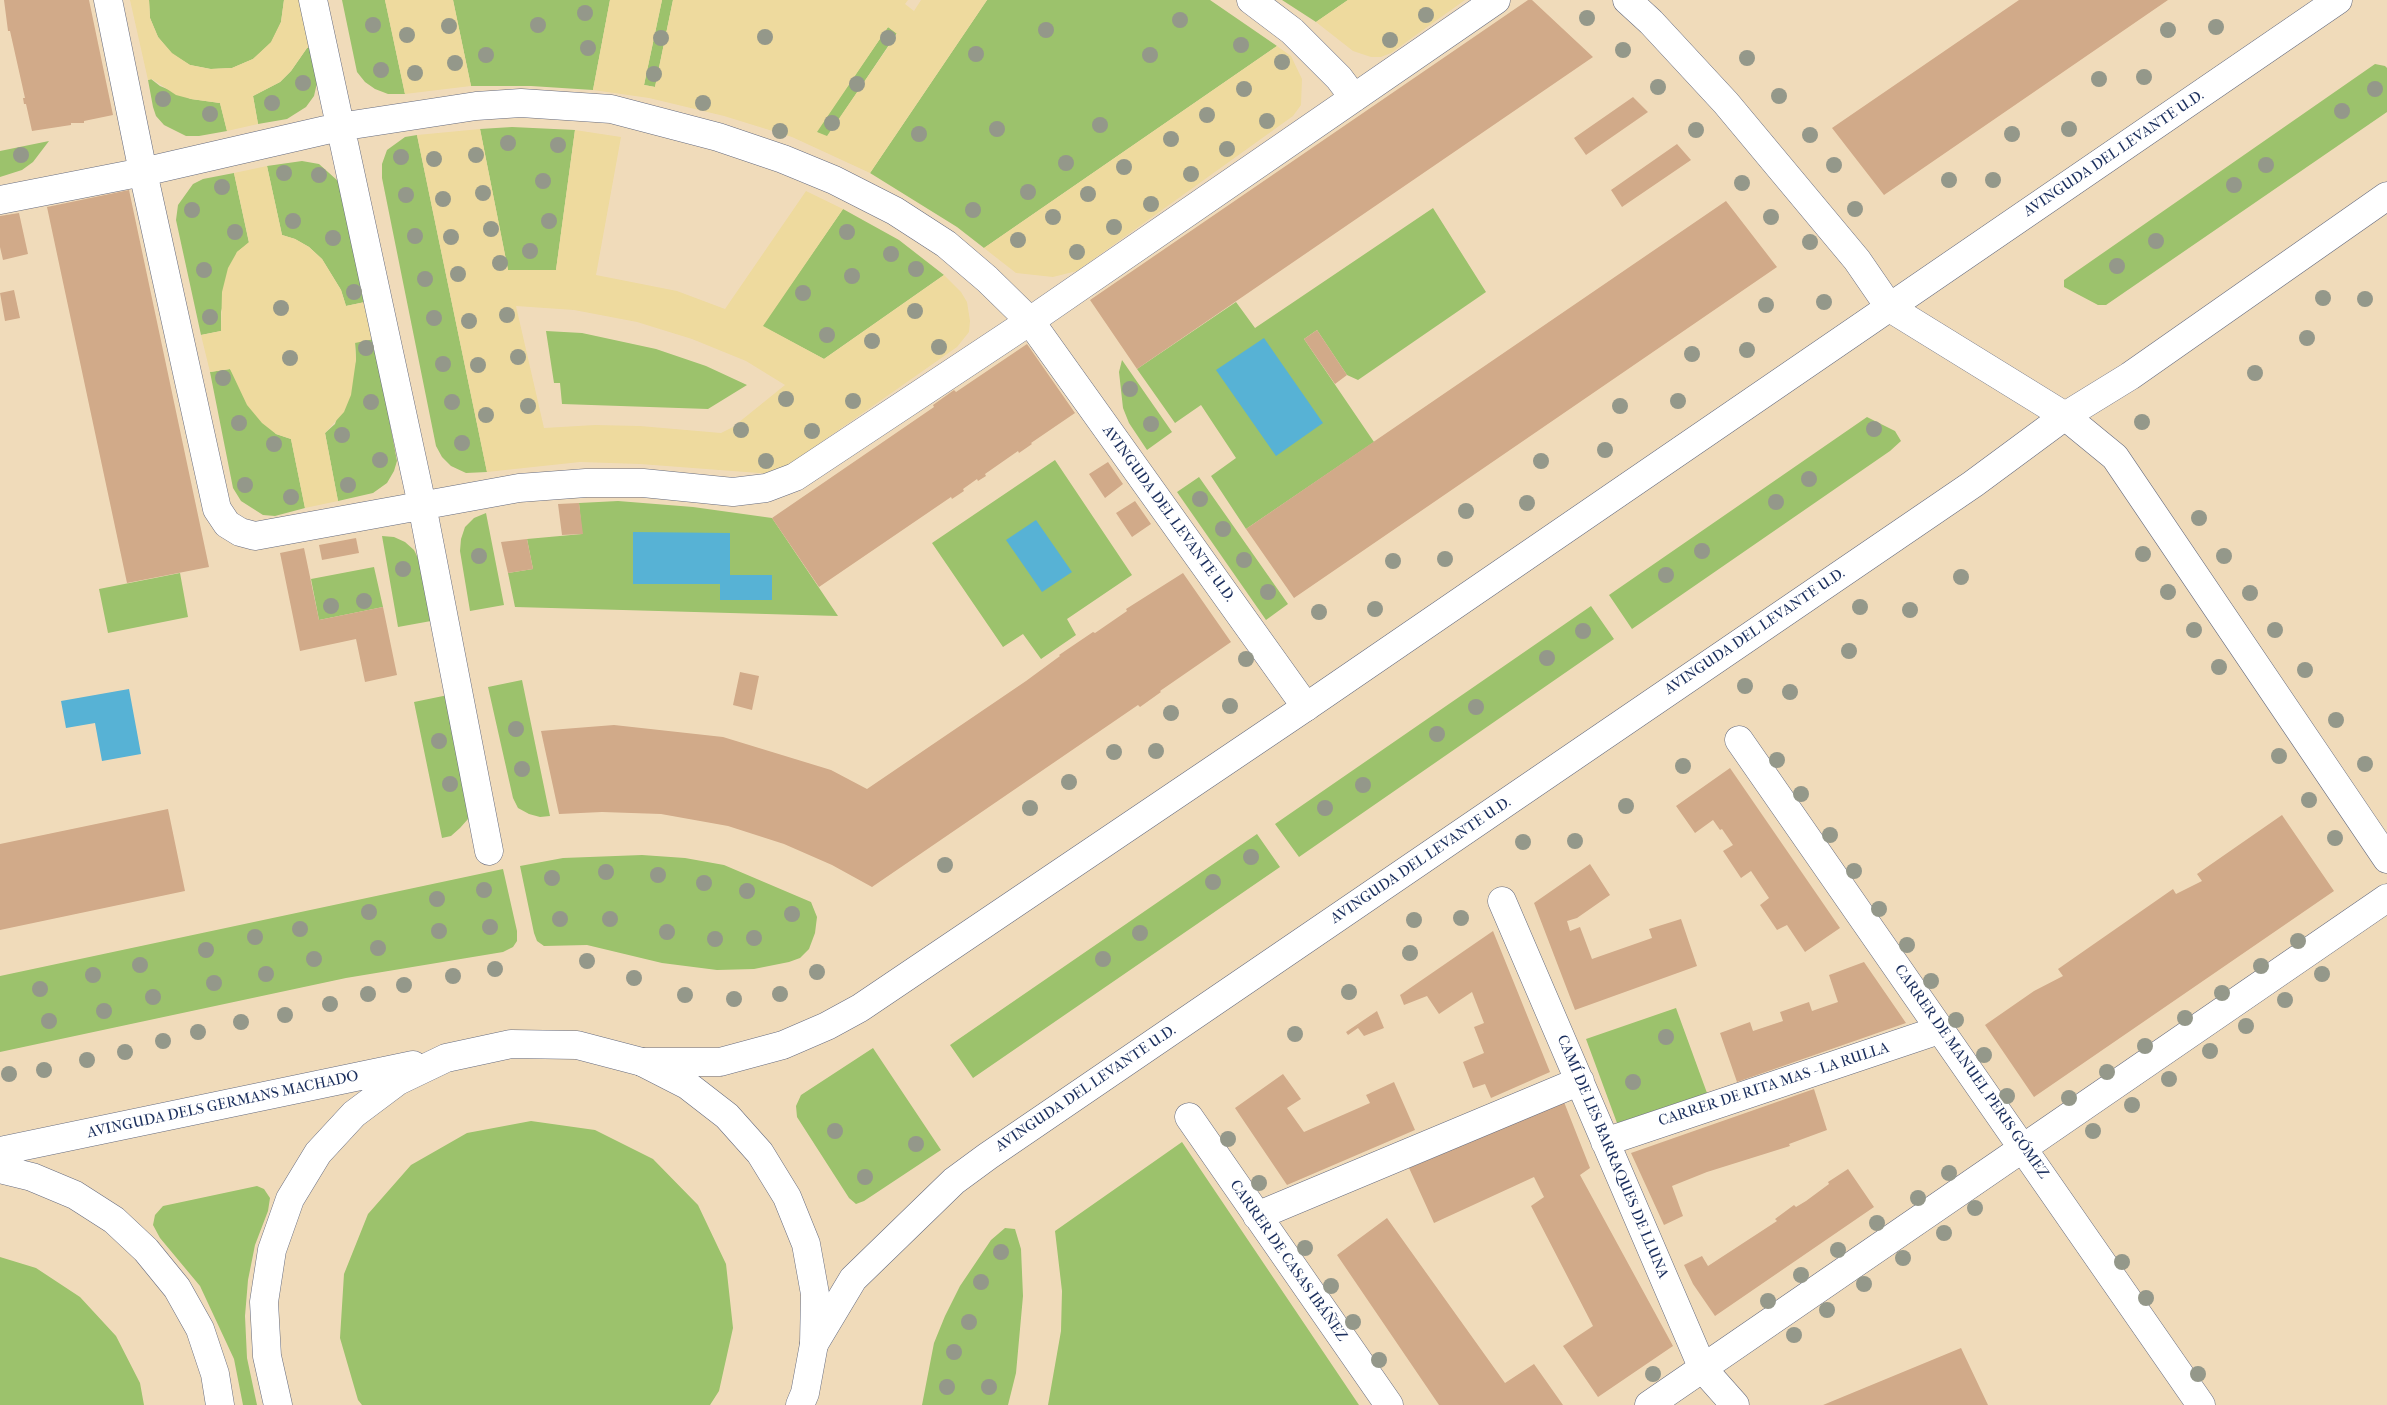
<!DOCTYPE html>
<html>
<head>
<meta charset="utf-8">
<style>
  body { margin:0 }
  canvas { display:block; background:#f0dbba }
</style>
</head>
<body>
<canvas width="2387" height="1405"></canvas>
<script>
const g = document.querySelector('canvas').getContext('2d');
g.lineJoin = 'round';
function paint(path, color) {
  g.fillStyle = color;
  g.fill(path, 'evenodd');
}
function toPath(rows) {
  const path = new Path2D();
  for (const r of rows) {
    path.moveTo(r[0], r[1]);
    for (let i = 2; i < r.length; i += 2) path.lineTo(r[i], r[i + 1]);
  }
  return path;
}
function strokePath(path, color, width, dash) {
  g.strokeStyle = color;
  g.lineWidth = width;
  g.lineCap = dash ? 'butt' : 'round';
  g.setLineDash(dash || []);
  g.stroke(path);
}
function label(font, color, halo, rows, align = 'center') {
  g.font = font + ' "IM FELL French Canon",serif';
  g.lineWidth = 4;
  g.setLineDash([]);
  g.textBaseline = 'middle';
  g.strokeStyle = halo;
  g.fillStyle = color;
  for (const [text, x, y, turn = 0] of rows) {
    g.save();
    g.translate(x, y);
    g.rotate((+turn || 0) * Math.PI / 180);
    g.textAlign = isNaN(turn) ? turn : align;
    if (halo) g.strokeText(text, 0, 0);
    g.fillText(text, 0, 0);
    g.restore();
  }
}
paint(toPath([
  [149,0,284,0,281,22,271,43,253,59,232,68,211,69,190,65,172,54,158,37,150,18],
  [342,0,385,0,405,94,388,94,375,89,365,82,357,72],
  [453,0,610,0,593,90,531,86,471,86],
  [662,0,673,0,655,87,644,85],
  [987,0,1210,0,1277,46,984,248,957,227,870,173],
  [1282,0,1348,0,1316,22],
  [888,27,897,33,827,137,816,132],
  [311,47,317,83,314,96,306,107,287,119,258,124,253,96,280,82,291,71,307,48],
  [2375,64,2385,66,2387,68,2387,112,2106,305,2098,305,2064,287,2064,280],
  [151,79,160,86,191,99,220,103,227,131,199,136,186,136,164,125,156,116,153,107,148,80],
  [512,127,575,130,556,270,508,270,480,129],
  [417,135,487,472,466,473,451,466,442,457,436,446,382,178,382,164,387,150,405,137],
  [49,141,33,162,22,170,0,177,0,151],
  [302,161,319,164,338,181,365,302,346,306,341,290,322,259,309,247,295,239,282,235,267,166],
  [234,173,249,243,237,252,221,312,221,331,201,335,176,220,178,205,193,184,203,179],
  [1433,208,1486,292,1358,380,1347,375,1317,330,1304,339,1374,442,1246,529,1211,476,1236,458,1201,405,1175,423,1137,369,1236,302,1255,328],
  [843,209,899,240,944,275,824,359,762,326],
  [546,331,582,333,656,349,706,366,747,385,708,409,562,404,560,383,554,383],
  [374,339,397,461,394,471,387,483,373,493,338,501,325,433,335,424,356,360,355,342],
  [1122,360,1172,432,1147,450,1129,423,1123,408,1119,372],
  [230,369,276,434,291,439,305,508,275,516,263,515,241,501,233,488,210,372],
  [1867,417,1895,431,1901,441,1890,451,1632,629,1609,595],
  [1055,460,1132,575,1067,619,1076,635,1041,659,1023,634,1003,647,932,543],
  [1199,477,1288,604,1266,620,1177,492],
  [618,501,693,507,772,518,838,616,515,607,508,573,533,569,527,539,582,534,579,503],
  [486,513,504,605,470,611,460,551,461,539,465,527,474,518],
  [382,536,394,537,405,542,414,550,420,562,431,621,398,627],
  [374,567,383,607,319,620,311,579],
  [180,573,188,617,108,633,99,589],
  [1591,606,1614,639,1299,857,1275,824],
  [522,680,550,816,540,817,529,814,518,808,513,798,488,687],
  [448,695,468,807,468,819,460,828,451,836,442,838,414,702],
  [1257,834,1280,867,973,1078,950,1045],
  [642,855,685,858,724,865,811,902,817,917,815,933,809,949,800,958,789,962,754,969,717,970,662,963,587,945,544,946,537,941,534,933,520,866,563,858],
  [503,869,517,931,517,941,513,947,503,952,346,978,0,1052,0,976],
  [1676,1008,1707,1093,1617,1123,1586,1039],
  [873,1048,941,1150,864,1201,856,1204,849,1198,797,1117,796,1106,801,1095],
  [531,1121,595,1130,653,1159,698,1205,726,1264,733,1328,719,1391,710,1405,362,1405,358,1400,340,1338,344,1274,368,1214,411,1165,467,1133],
  [1182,1142,1359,1405,1048,1405,1061,1331,1062,1291,1055,1231],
  [257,1186,264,1189,270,1198,268,1211,255,1245,248,1280,245,1316,247,1358,257,1405,243,1405,234,1359,200,1286,160,1238,153,1225,155,1215,163,1206],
  [1005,1228,1015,1229,1021,1249,1023,1296,1016,1373,1008,1405,922,1405,934,1343,945,1316,960,1286,991,1240],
  [0,1257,36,1268,80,1297,116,1336,140,1383,144,1405,0,1405]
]), '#9cc26c');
paint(toPath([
  [130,0,149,0,150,18,158,37,172,53,190,65,210,69,232,68,253,59,271,42,281,22,284,0,301,0,311,47,307,48,291,71,280,82,253,96,258,124,227,131,220,103,191,99,176,95,152,79,148,80],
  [385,0,453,0,471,86,405,94],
  [610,0,662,0,644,85,655,87,673,0,908,0,905,4,914,11,921,0,987,0,870,173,792,137,724,116,649,98,593,90],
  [888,27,897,34,827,136,817,132],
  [1348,0,1465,0,1391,53,1381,57,1371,57,1353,51,1316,22],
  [1277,46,1291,56,1302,79,1301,105,1293,116,1077,271,1053,277,1016,273,984,248],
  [480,129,508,270,556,270,575,130,621,137,596,275,677,291,725,309,806,191,843,209,763,326,824,359,944,275,961,292,967,302,970,321,969,332,957,347,783,469,772,474,640,464,580,462,487,472,417,135],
  [516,306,574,310,637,322,692,339,746,361,785,385,733,427,721,433,640,426,595,425,544,428],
  [267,166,282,235,295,239,309,247,322,259,341,290,346,306,365,302,374,339,355,343,356,360,351,395,344,412,325,433,338,501,305,508,291,439,276,434,262,423,247,405,230,369,210,372,201,335,221,331,222,292,228,268,237,252,249,242,234,173]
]), '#eeda9e');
paint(toPath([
  [1264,338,1323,423,1276,456,1216,370],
  [1036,520,1072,572,1042,592,1006,540],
  [633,532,730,533,730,575,772,575,772,600,720,600,720,584,633,584],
  [129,689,141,754,102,761,95,723,66,728,61,701]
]), '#57b2d5');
paint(toPath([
  [4,0,89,0,113,115,84,121,84,123,71,123,71,125,32,131,26,104,24,104,23,98,25,98,10,31,8,31],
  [1528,0,1532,0,1593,57,1137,369,1090,300],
  [2019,0,2168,0,1884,195,1832,128],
  [1633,97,1648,112,1586,155,1574,138],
  [1677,144,1691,160,1622,207,1611,190],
  [129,190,209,567,127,583,47,207],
  [1726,201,1777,267,1294,598,1246,529],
  [19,213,28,254,3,260,0,247,0,216],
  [14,290,20,318,5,321,0,293],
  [1317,330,1347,375,1335,384,1304,339],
  [1027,344,1075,413,1031,443,1032,444,1019,453,1018,451,985,474,986,476,978,481,977,479,963,489,964,491,952,499,951,497,819,587,772,518,934,407,933,405,954,390,956,392],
  [1108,462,1123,484,1105,498,1089,474],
  [1135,501,1151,524,1132,537,1116,513],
  [579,503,583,534,562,535,558,504],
  [356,538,359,553,322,560,319,545],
  [527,539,533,569,508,573,501,542],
  [304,548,319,620,383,607,397,675,365,682,356,639,300,651,280,553],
  [1183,573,1231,642,1160,691,1161,692,1140,707,1138,705,872,887,832,865,784,844,728,826,661,814,602,812,559,814,541,731,563,729,614,725,723,737,831,770,867,789,1026,681,1060,656,1059,655,1093,632,1095,633,1127,611,1126,609],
  [740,672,759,676,752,710,733,705],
  [1730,768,1840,928,1805,952,1787,925,1777,930,1760,905,1769,898,1751,871,1741,878,1723,851,1733,845,1722,829,1720,830,1713,820,1695,833,1676,806],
  [168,809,185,891,0,930,0,844],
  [2282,815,2334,891,2034,1097,1985,1025,2034,991,2063,976,2058,969,2173,889,2176,894,2202,881,2197,874],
  [1590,864,1610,895,1577,918,1567,921,1570,931,1580,927,1592,959,1652,938,1649,929,1681,919,1697,966,1575,1010,1534,903],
  [1493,931,1550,1072,1491,1098,1485,1084,1473,1088,1463,1062,1484,1053,1474,1027,1484,1023,1472,992,1439,1014,1427,996,1404,1005,1400,995],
  [1864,962,1906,1023,1737,1082,1720,1033,1750,1022,1753,1031,1783,1021,1780,1012,1809,1002,1812,1011,1838,1002,1829,975],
  [1377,1011,1384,1028,1364,1036,1358,1028,1348,1035,1346,1032],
  [1283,1074,1301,1099,1287,1108,1304,1132,1370,1103,1366,1095,1394,1082,1415,1130,1287,1185,1235,1108],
  [1814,1089,1827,1130,1789,1144,1790,1146,1707,1172,1672,1186,1683,1216,1664,1225,1631,1153],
  [1564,1102,1590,1168,1580,1175,1673,1346,1598,1397,1563,1346,1593,1326,1531,1206,1544,1197,1534,1177,1434,1223,1409,1168],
  [1848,1169,1874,1207,1715,1316,1693,1284,1684,1265,1702,1256,1708,1266,1777,1221,1775,1219,1794,1205,1796,1207,1806,1201,1829,1184,1828,1182],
  [1387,1218,1505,1383,1534,1364,1563,1405,1439,1405,1337,1255],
  [1961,1348,1988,1405,1823,1405]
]), '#d1aa89');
const street = toPath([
  [108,0,143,172,217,509,227,524,240,532,255,536,519,488,586,483,643,483,733,492,766,488,795,477,1030,321,1496,0],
  [313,0,422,505,489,851],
  [1251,0,1292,31,1339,78,1354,98],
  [1627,0,1651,22,1726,103,1857,260,1890,308,2065,416,2115,457,2387,859],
  [0,200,143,172,339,127,476,106,521,103,611,109,718,137,783,159,834,180,895,211,946,244,987,279,1030,321,1306,707],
  [1739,740,2201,1405],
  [1502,901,1703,1369,1735,1405],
  [1189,1117,1389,1405],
  [1605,1142,1942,1029],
  [1257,1216,1580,1081],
  [1649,1405,2387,898]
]);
const secondary = toPath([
  [642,1062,720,1062,783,1045,827,1026,860,1008,1306,707,2338,0],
  [814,1344,853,1279,954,1181,988,1156,1973,484,2065,416,2130,376,2387,196]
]);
const primary = toPath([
  [0,1151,413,1065],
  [0,1169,32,1177,75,1195,114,1220,146,1250,177,1288,200,1329,215,1374,220,1405],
  [278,1405,267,1356,264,1302,272,1250,290,1199,318,1153,354,1114,398,1081,446,1058,511,1044,577,1045,642,1062,687,1085,727,1116,760,1153,787,1197,806,1244,815,1294,814,1344,805,1393,800,1405]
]);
strokePath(street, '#666b7e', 29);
strokePath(secondary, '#666b7e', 29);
strokePath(primary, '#666b7e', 29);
strokePath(street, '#fff', 28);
strokePath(secondary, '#fff', 28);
strokePath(primary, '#fff', 28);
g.fillStyle = '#94988a';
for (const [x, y] of [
  [585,13],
  [1426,15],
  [1587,18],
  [1180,20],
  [373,25],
  [538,25],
  [449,26],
  [2216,27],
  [1046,30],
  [2168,30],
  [407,35],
  [765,37],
  [661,38],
  [888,38],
  [1390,40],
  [1241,45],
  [588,48],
  [1623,50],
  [976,54],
  [486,55],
  [1150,55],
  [1747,58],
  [1282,62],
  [455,63],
  [381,70],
  [415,73],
  [654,74],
  [2144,77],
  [2099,79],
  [303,83],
  [857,84],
  [1658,87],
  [1244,89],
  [2375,89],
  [1779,96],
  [163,99],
  [272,103],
  [703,103],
  [2342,111],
  [210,114],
  [1207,115],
  [1267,121],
  [832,123],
  [1100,125],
  [997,129],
  [2069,129],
  [1696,130],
  [780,131],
  [919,134],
  [2012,134],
  [1810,135],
  [1171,139],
  [508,143],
  [558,145],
  [1227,149],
  [21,155],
  [476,155],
  [401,157],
  [434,159],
  [1066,163],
  [1834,165],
  [2266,165],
  [1124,167],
  [284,173],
  [1191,174],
  [319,175],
  [1949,180],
  [1993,180],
  [543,181],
  [1742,183],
  [2234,185],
  [222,187],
  [1028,192],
  [483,193],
  [1088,194],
  [406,195],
  [443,199],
  [1151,204],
  [1855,209],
  [192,210],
  [973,210],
  [1053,217],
  [1771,217],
  [293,221],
  [549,221],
  [1114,227],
  [491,229],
  [235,232],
  [847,232],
  [415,236],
  [451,237],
  [333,238],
  [1018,240],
  [2156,241],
  [1810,242],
  [530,251],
  [1077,252],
  [891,254],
  [500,263],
  [2117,266],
  [916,269],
  [204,270],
  [458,274],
  [852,276],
  [425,279],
  [354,292],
  [803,293],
  [2323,298],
  [2365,299],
  [1824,302],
  [1766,305],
  [281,308],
  [915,311],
  [507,315],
  [210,317],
  [434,318],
  [469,321],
  [827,335],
  [2307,338],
  [872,341],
  [939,347],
  [366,348],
  [1747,350],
  [1692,354],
  [518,357],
  [290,358],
  [443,364],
  [478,365],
  [2255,373],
  [223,378],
  [1130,389],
  [786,399],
  [853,401],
  [1678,401],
  [371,402],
  [452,402],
  [528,406],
  [1620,406],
  [486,415],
  [2142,422],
  [239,423],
  [1151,424],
  [1874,429],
  [741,430],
  [812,431],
  [342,435],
  [462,443],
  [274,444],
  [1605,450],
  [380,460],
  [766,461],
  [1541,461],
  [1809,479],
  [245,485],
  [348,485],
  [291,497],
  [1200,499],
  [1776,502],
  [1527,503],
  [1466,511],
  [2199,518],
  [1223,529],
  [1702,551],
  [2143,554],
  [479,556],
  [2224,556],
  [1445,559],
  [1244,560],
  [1393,561],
  [403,569],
  [1666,575],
  [1961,577],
  [1268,592],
  [2168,592],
  [2250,593],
  [364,601],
  [331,606],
  [1860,607],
  [1375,609],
  [1910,610],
  [1319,612],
  [2194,630],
  [2275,630],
  [1583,631],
  [1849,651],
  [1547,658],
  [1246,659],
  [2219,667],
  [2305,670],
  [1745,686],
  [1790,692],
  [1230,706],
  [1476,707],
  [1171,713],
  [2336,720],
  [516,729],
  [1437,734],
  [439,741],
  [1156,751],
  [1114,752],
  [2279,756],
  [1777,760],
  [2365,764],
  [1683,766],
  [522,769],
  [1069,782],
  [450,784],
  [1363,785],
  [1801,794],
  [2309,800],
  [1626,806],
  [1030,808],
  [1325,808],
  [1830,835],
  [2335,838],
  [1575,841],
  [1523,842],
  [1251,857],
  [945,865],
  [1854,871],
  [606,872],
  [658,875],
  [552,878],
  [1213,882],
  [704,883],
  [484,890],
  [747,891],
  [437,899],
  [1879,909],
  [369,912],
  [792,914],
  [1461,918],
  [560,919],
  [610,919],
  [1414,920],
  [490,927],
  [300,929],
  [439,931],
  [667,932],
  [1140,933],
  [255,937],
  [754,938],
  [715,939],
  [2298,941],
  [1907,945],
  [378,948],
  [206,950],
  [1410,953],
  [314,959],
  [1103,959],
  [587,961],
  [140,965],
  [2261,966],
  [495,969],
  [817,972],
  [266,974],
  [2322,974],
  [93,975],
  [453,976],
  [634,978],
  [1931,981],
  [214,983],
  [404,985],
  [40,989],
  [1349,992],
  [2222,993],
  [368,994],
  [780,994],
  [685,995],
  [153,997],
  [734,999],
  [2285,1000],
  [330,1004],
  [104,1011],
  [285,1015],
  [2185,1018],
  [1956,1020],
  [49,1021],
  [241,1022],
  [2246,1026],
  [198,1032],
  [1295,1034],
  [1666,1037],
  [163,1041],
  [2145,1046],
  [2210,1051],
  [125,1052],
  [1984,1055],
  [87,1060],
  [44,1070],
  [2107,1072],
  [9,1074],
  [2169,1079],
  [1633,1082],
  [2007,1096],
  [2069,1098],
  [2132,1105],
  [835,1131],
  [2093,1131],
  [1228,1139],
  [916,1144],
  [1949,1173],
  [865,1177],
  [1259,1183],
  [1918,1198],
  [1975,1208],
  [1877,1223],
  [1944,1233],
  [1305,1248],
  [1838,1250],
  [1001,1252],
  [1903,1258],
  [2122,1262],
  [1801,1275],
  [981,1282],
  [1864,1284],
  [1331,1286],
  [2146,1298],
  [1768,1301],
  [1827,1310],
  [969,1322],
  [1353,1322],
  [1794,1335],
  [954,1352],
  [1379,1360],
  [1653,1374],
  [2198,1374],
  [947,1387],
  [989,1387]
]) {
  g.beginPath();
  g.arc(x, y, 8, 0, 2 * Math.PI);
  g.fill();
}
label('15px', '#1b2f5e', '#fff', [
  ["AVINGUDA DEL LEVANTE U.D.",2114,154,-34],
  ["AVINGUDA DEL LEVANTE U.D.",1168,514,54],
  ["AVINGUDA DEL LEVANTE U.D.",1755,632,-34],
  ["AVINGUDA DEL LEVANTE U.D.",1421,861,-34],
  ["CARRER DE MANUEL PERIS GÓMEZ",1971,1072,55],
  ["CARRER DE RITA MAS - LA RULLA",1774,1085,-18],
  ["AVINGUDA DEL LEVANTE U.D.",1086,1089,-34],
  ["AVINGUDA DELS GERMANS MACHADO",223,1105,-12],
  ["CAMÍ DE LES BARRAQUES DE LLUNA",1612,1157,67],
  ["CARRER DE CASAS IBÁÑEZ",1288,1261,55]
]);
</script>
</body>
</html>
